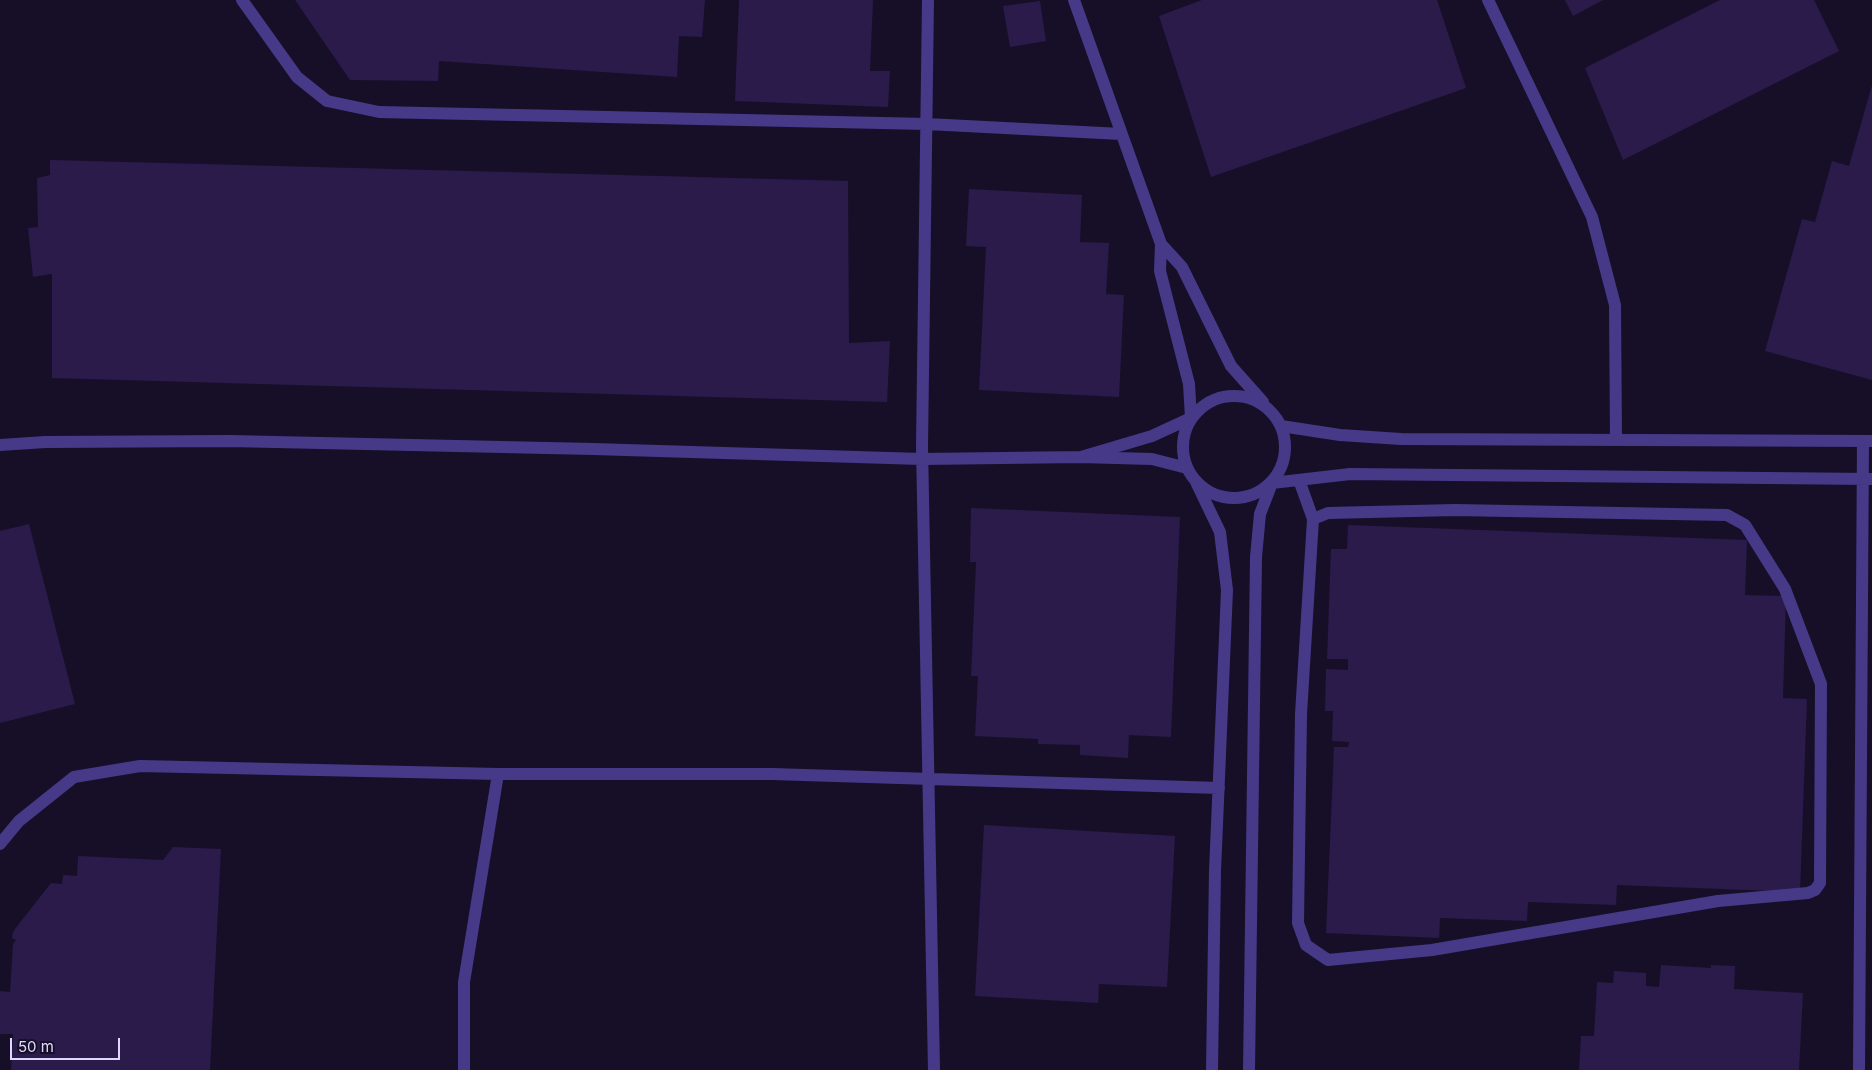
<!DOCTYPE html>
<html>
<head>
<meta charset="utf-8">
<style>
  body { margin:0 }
  #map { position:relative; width:1872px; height:1070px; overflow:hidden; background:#170f28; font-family:Inter,sans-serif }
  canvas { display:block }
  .scale { position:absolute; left:10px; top:1038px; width:110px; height:22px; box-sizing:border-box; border:2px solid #e0d7ff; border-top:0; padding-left:6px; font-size:15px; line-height:18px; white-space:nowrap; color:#e0d7ff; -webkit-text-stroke:4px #170f28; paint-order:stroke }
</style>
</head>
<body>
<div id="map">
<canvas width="1872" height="1070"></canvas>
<div class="scale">50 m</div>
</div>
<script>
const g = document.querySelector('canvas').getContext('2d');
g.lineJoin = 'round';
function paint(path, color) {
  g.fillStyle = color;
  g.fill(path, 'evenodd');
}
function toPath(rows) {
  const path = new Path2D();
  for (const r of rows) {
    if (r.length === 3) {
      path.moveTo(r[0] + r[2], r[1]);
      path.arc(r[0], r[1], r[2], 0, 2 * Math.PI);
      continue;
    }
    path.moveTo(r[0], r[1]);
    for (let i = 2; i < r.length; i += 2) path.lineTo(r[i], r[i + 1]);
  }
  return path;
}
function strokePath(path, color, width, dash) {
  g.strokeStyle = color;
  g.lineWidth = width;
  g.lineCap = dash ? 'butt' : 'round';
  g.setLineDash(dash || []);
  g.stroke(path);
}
paint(toPath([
  [295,0,705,0,702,37,679,36,677,77,439,61,438,81,350,80],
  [739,0,873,0,870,71,890,71,888,107,735,101],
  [1202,0,1437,0,1466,88,1211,177,1159,16],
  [1565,0,1603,0,1573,16],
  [1720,0,1814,0,1839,51,1623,160,1585,68],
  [1040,1,1046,41,1010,47,1003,6],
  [1872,85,1872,380,1765,351,1802,219,1815,222,1832,161,1849,166],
  [50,160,848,181,849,343,890,341,887,402,52,378,52,274,33,277,28,228,38,227,37,178,50,175],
  [969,189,1082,195,1080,242,1109,243,1106,294,1124,295,1119,397,979,390,986,247,966,246],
  [971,508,1180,517,1171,737,1129,735,1128,758,1080,755,1080,745,1038,744,1038,739,975,736,978,676,971,676,976,562,970,562],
  [29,524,75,704,0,723,0,531],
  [1348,525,1747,540,1745,595,1786,596,1783,698,1807,699,1800,892,1617,885,1616,905,1528,902,1527,921,1440,918,1439,938,1326,933,1334,747,1348,747,1349,742,1332,741,1333,711,1325,711,1326,669,1348,670,1348,659,1327,659,1331,549,1347,549],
  [984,825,1175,836,1167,987,1099,984,1098,1003,975,996],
  [173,847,221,849,210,1070,11,1070,13,1034,0,1034,0,991,10,992,13,944,16,940,12,938,13,932,18,925,51,883,62,884,63,875,77,876,78,856,163,860],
  [1661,965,1711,968,1711,965,1735,966,1734,989,1803,993,1799,1070,1579,1070,1581,1036,1594,1036,1597,982,1613,983,1614,971,1646,973,1646,986,1659,987]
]), '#2a1b4a');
strokePath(toPath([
  [242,0,297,77,327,101,379,112,927,124,1121,134],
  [928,0,922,446,934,1070],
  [1074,0,1161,244,1160,271,1189,384,1191,418,1152,436,1081,457,1152,459,1187,468],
  [1488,0,1592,217,1615,305,1616,440],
  [1161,244,1182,267,1231,366,1263,402],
  [1234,447,51],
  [1281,426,1340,435,1401,439,1872,441],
  [0,445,45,442,230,441,593,449,922,459,1081,457],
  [1299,480,1313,519,1301,714,1298,923,1306,945,1328,960,1432,950,1718,901,1808,893,1815,890,1820,883,1821,684,1785,589,1745,525,1727,515,1455,510,1328,513,1313,519],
  [1196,482,1220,532,1227,590,1215,871,1212,1070],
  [0,844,19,821,74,777,140,766,498,774,772,774,1219,788],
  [464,1070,464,982,498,774],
  [1249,1070,1256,557,1260,514,1272,483,1350,474,1872,479],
  [1859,1070,1863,441]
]), '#463a88', 12);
</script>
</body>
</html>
